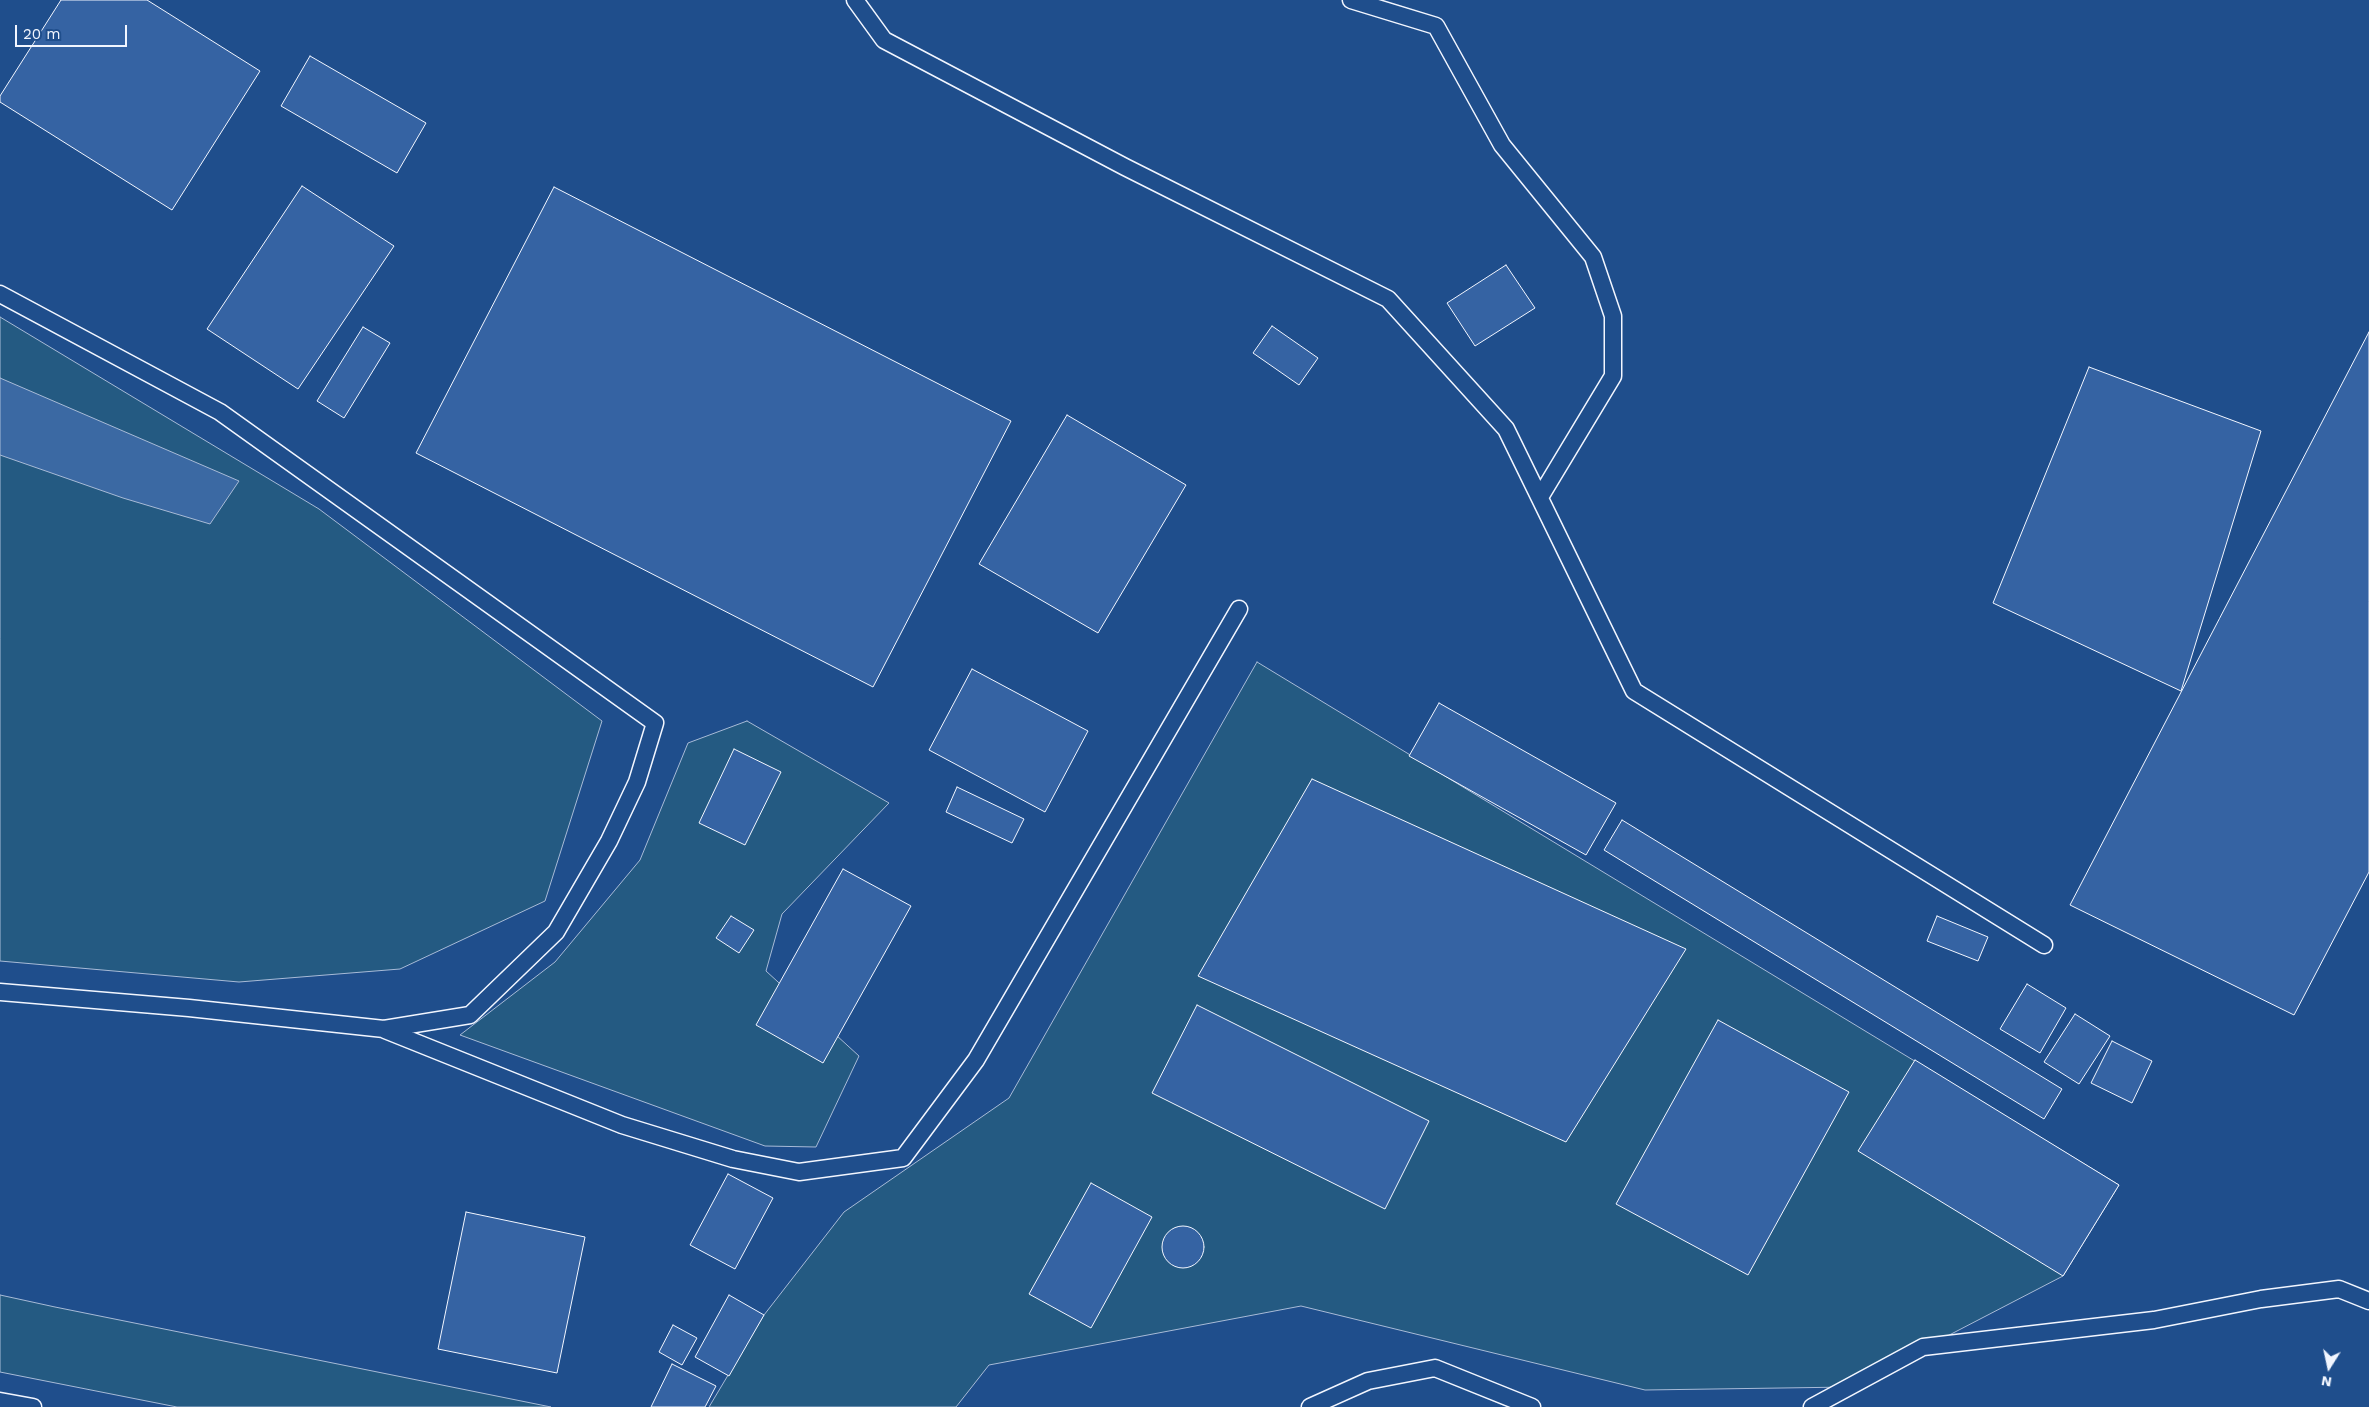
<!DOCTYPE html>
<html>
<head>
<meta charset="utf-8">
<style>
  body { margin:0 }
  #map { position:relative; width:2369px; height:1407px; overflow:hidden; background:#1f4e8c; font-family:"Work Sans",sans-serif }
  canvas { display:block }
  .north { position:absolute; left:2304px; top:1342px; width:50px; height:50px; -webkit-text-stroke:4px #1f4e8c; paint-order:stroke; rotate:190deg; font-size:14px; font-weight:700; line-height:20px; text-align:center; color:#f2f6ff }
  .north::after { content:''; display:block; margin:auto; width:18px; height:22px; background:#f2f6ff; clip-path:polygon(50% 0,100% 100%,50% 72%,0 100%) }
  .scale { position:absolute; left:15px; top:25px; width:112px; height:22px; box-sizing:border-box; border:2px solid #f2f6ff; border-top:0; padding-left:6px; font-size:15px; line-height:18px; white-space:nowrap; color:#f2f6ff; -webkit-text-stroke:4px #1f4e8c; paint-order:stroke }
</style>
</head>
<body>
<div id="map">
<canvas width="2369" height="1407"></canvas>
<div class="north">N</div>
<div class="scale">20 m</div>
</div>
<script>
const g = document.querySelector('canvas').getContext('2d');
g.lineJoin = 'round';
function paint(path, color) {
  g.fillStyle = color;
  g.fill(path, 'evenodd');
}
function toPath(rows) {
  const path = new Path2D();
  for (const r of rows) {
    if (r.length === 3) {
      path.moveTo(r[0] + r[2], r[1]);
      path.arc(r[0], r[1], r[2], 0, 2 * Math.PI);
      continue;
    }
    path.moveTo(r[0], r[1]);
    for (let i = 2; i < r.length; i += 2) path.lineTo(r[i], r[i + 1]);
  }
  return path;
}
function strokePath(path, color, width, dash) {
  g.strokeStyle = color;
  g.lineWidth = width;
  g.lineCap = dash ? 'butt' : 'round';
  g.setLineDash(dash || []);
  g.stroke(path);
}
const green = toPath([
  [0,317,319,509,602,721,545,901,400,969,239,982,0,961,0,317],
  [1257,662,2119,1185,2063,1276,1849,1387,1645,1390,1301,1306,989,1365,956,1407,709,1407,764,1315,844,1212,1009,1098,1257,662],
  [747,721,889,803,782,914,766,971,859,1056,816,1147,765,1146,460,1035,555,962,640,860,688,743,747,721],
  [0,1295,55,1307,551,1407,177,1407,0,1372,0,1295]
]);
paint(green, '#245a82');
strokePath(green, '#a8bbd7', 1);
const water = toPath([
  [0,378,239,481,210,524,123,498,0,455,0,378]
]);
paint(water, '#3b69a3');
strokePath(water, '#a8bbd7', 1);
const building = toPath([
  [61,0,147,0,260,71,172,210,0,102,0,96,61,0],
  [310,56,426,123,397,173,281,106,310,56],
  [302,186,394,246,298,389,207,329,302,186],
  [554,187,1011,421,873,687,416,453,554,187],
  [1506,265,1535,308,1475,346,1447,303,1506,265],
  [1272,326,1318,358,1299,385,1253,353,1272,326],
  [363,327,390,343,344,418,317,401,363,327],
  [2369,332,2369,872,2294,1015,2070,905,2369,332],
  [2089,367,2261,431,2181,691,1993,603,2089,367],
  [1067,415,1186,485,1098,633,979,564,1067,415],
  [972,669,1088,731,1045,812,929,750,972,669],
  [1439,703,1616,803,1586,855,1409,756,1439,703],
  [734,749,781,772,745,845,699,823,734,749],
  [1312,779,1686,949,1566,1142,1198,976,1312,779],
  [957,787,1024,819,1012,843,946,812,957,787],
  [1622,820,2062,1089,2044,1119,1604,850,1622,820],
  [843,869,911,906,823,1063,756,1025,843,869],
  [731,916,754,930,739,953,716,938,731,916],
  [1937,916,1988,937,1978,961,1927,941,1937,916],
  [2027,984,2066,1008,2040,1053,2000,1029,2027,984],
  [1197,1005,1429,1121,1385,1209,1152,1093,1197,1005],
  [2075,1014,2110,1036,2079,1084,2044,1062,2075,1014],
  [1718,1020,1849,1092,1748,1275,1616,1204,1718,1020],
  [2112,1041,2152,1061,2132,1103,2091,1083,2112,1041],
  [1915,1060,2119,1185,2063,1276,1858,1151,1915,1060],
  [728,1174,773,1198,735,1269,690,1245,728,1174],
  [1091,1183,1152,1217,1091,1328,1029,1294,1091,1183],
  [466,1212,585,1237,557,1373,438,1349,466,1212],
  [1183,1247,21],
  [729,1295,764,1315,729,1376,695,1357,729,1295],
  [673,1325,697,1338,682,1365,659,1352,673,1325],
  [672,1364,716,1386,705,1407,651,1407,672,1364]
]);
paint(building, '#3563a3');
strokePath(building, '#f2f6ff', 1);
const lane = toPath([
  [855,0,884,40,1125,167,1388,299,1506,429,1634,691,2044,945],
  [1351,0,1436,26,1502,145,1593,257,1613,316,1613,376,1540,497],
  [0,294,220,412,655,723,637,782,609,841,556,932,470,1015,384,1029,189,1008,0,992],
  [385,1030,622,1125,733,1159,799,1172,903,1158,976,1060,1239,609],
  [0,1401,33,1407],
  [1310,1407,1368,1381,1435,1368,1532,1407],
  [1812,1407,1923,1347,2154,1320,2261,1299,2339,1289,2369,1301]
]);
strokePath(lane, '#f2f6ff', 19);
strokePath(lane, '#1f4e8c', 16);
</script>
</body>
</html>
